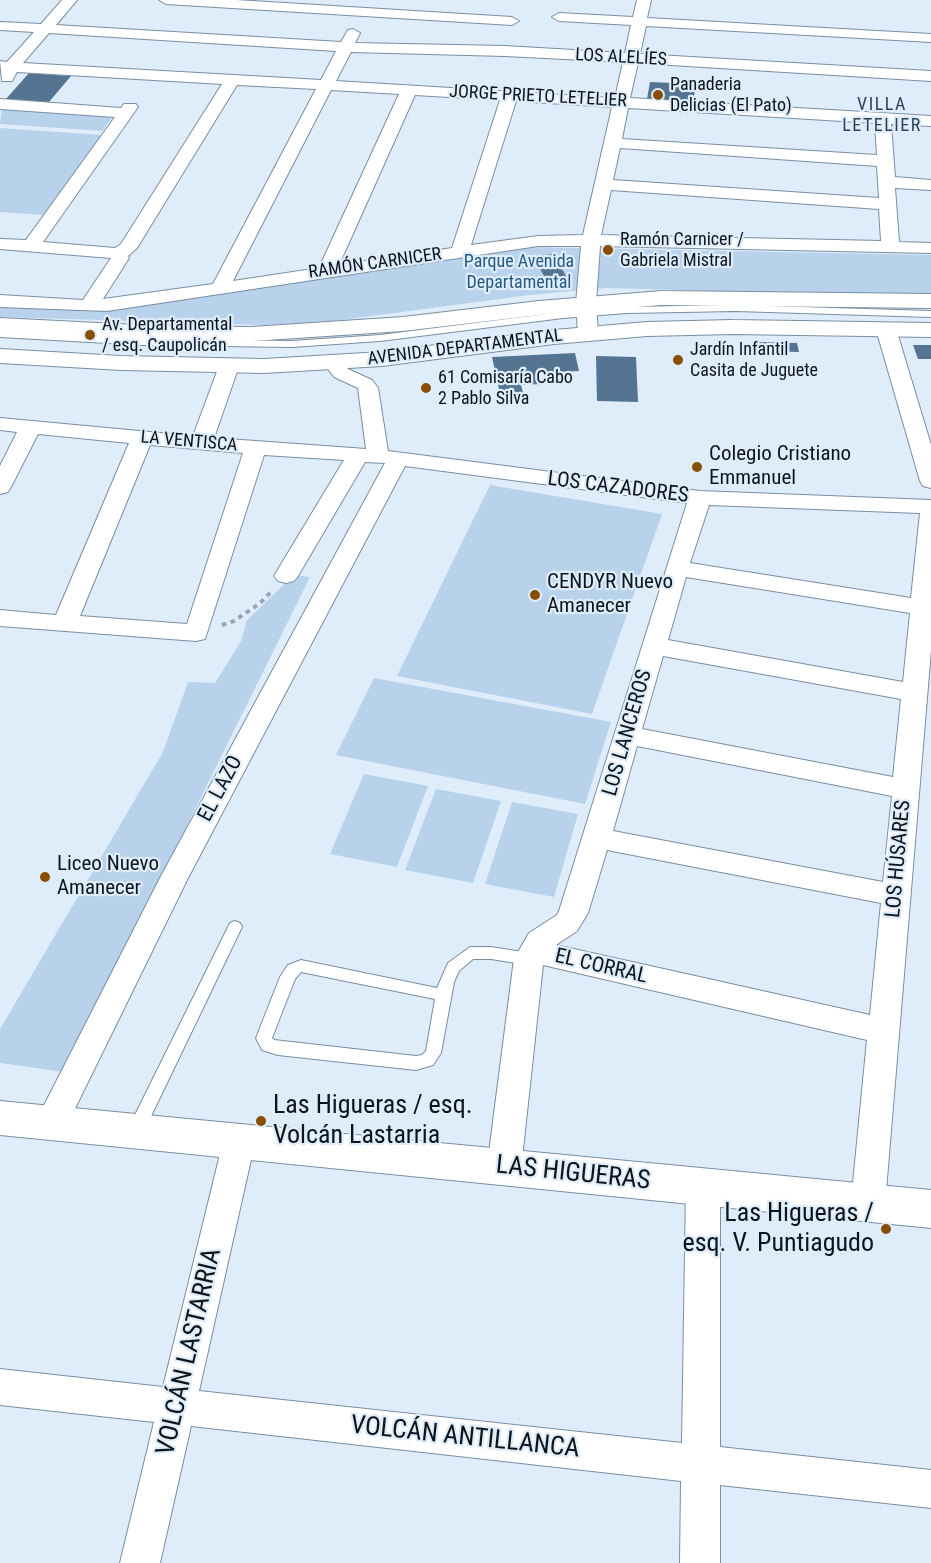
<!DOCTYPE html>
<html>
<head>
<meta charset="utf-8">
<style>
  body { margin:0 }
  canvas { display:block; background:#dfedfa }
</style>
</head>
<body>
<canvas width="931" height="1563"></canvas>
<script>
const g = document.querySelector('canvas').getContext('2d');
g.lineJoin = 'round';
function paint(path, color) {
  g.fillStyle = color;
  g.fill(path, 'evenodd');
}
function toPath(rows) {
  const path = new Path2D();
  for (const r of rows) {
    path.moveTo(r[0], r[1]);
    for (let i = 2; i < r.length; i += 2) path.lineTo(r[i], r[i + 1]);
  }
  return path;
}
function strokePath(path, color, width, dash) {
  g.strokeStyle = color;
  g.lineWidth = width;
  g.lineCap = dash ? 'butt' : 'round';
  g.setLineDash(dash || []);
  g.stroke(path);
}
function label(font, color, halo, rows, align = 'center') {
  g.font = font + ' "Roboto Condensed",sans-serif';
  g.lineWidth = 4.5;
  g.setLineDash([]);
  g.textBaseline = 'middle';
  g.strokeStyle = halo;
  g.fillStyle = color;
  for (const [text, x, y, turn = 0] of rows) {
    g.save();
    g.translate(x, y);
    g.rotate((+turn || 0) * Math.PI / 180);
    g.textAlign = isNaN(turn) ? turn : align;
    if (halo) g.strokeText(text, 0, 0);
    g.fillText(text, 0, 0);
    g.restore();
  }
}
paint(toPath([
  [2,107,114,115,102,131,0,124],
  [0,128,102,135,43,215,0,212],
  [525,247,931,255,931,297,606,288,530,295,334,321,264,325,0,317,0,305,140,305],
  [490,485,662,514,592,714,397,676],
  [294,575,310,577,65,1072,0,1063,0,1029,163,752,188,682,215,683,241,641,247,620],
  [374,678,611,722,585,804,336,755],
  [364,774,428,786,397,867,330,854],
  [436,789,501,801,473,883,405,870],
  [512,802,578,814,554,897,485,884]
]), '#b8d2eb');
paint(toPath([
  [29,73,71,76,49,102,6,99],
  [650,82,696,84,693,102,647,99],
  [553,254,569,281,549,284,540,269,544,268,537,256],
  [757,342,797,343,799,352,758,351],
  [913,345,931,345,931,359,918,359],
  [575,353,579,371,539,373,541,384,521,385,523,393,500,394,492,357],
  [596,356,636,357,638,402,597,401]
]), '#547492');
const lane = toPath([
  [736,305,931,311,931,317,736,311,627,313,563,318,380,341,292,347,143,345,0,337,0,331,143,339,292,341,380,335,563,312,627,307,736,305],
  [235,921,240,923,242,927,142,1135,136,1137,130,1135,128,1130,130,1125,228,927,230,923,235,921],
  [470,947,491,947,529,953,534,955,536,959,534,963,529,965,491,959,473,959,459,971,454,982,441,1053,433,1065,416,1070,278,1055,262,1050,256,1038,280,977,288,965,301,960,437,988,448,963,470,947],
  [301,972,435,999,426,1051,422,1055,416,1056,274,1040,272,1038,295,979,301,972]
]);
const street = toPath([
  [62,0,77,0,56,25,341,42,348,30,353,29,360,33,355,43,505,46,625,53,631,25,559,21,552,17,559,13,633,17,637,0,651,0,647,18,931,34,931,42,646,26,640,54,931,71,931,81,638,63,630,98,931,116,931,126,891,124,895,177,931,180,931,190,895,188,899,242,931,243,931,253,600,246,596,303,598,333,595,337,588,339,581,337,578,333,576,303,581,246,538,246,107,311,0,307,0,295,83,300,111,258,0,249,0,239,26,240,115,117,0,109,0,99,121,108,124,104,136,104,138,107,43,242,115,248,121,244,222,84,17,72,12,81,2,81,0,61,7,62,34,32,0,30,0,22,41,24,62,0],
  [49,33,336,51,321,80,23,63,49,33],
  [351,52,505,56,623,62,615,98,336,81,351,52],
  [237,85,316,89,213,284,103,299,129,258,128,256,137,248,237,85],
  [331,90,399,94,319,268,233,281,331,90],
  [415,95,500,100,452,248,339,265,415,95],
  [516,101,612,107,583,235,538,236,471,245,516,101],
  [628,108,875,123,877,155,622,139,628,108],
  [620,148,877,166,879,198,613,180,620,148],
  [611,190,879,209,881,241,601,235,611,190],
  [159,0,236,0,512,17,519,21,512,25,166,4,159,0],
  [886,323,893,325,896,329,931,445,931,488,923,486,920,481,876,329,879,325,886,323],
  [334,357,341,359,348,369,372,380,378,388,388,451,700,491,931,500,931,650,885,1203,880,1214,868,1218,856,1214,851,1203,867,1040,543,965,521,1168,516,1178,504,1183,492,1178,487,1168,514,959,529,933,557,915,559,911,687,503,405,466,188,878,63,1133,51,1137,39,1133,35,1123,160,878,385,463,365,462,298,576,294,581,286,583,278,581,274,576,344,460,264,455,205,639,196,641,0,626,0,610,56,615,129,443,38,434,11,487,8,492,0,494,0,466,17,432,0,430,0,418,193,436,219,366,222,362,229,360,236,362,239,366,214,438,366,449,358,388,334,377,324,363,327,359,334,357],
  [150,445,243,453,187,624,80,616,150,445],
  [709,505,920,513,911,598,690,563,709,505],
  [686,577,910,613,903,682,668,640,686,577],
  [663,656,901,699,893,777,642,729,663,656],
  [637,746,892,796,883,882,613,831,637,746],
  [607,850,881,903,870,1015,556,945,577,931,588,913,607,850],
  [239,1128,251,1132,255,1142,199,1391,682,1443,686,1187,691,1177,703,1172,715,1177,720,1187,720,1447,931,1470,931,1508,720,1485,720,1563,680,1563,681,1481,191,1426,160,1563,120,1563,154,1422,0,1405,0,1369,163,1387,223,1142,227,1132,239,1128]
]);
const secondary = toPath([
  [661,291,931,294,931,308,661,305,539,315,403,331,251,341,157,340,0,332,0,318,157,326,251,327,403,317,539,301,661,291],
  [733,320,931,323,931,337,733,334,647,336,554,344,382,366,264,373,121,370,0,363,0,349,121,356,264,359,382,352,554,330,647,322,733,320],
  [0,1101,931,1190,931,1228,0,1135,0,1101]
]);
strokePath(lane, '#798ea2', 2);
strokePath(street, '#798ea2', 2);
strokePath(secondary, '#798ea2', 2);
strokePath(toPath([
  [538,287,567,283]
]), '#98a4af', 3, [4, 4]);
strokePath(toPath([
  [222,625,234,621,259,604,272,591]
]), '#98a4af', 4, [4.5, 4.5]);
paint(lane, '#fff');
paint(street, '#fff');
paint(secondary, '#fff');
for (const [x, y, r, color] of [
  [658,95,6,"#884f04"],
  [608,250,6,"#884f04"],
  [90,335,6,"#884f04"],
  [678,360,6,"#884f04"],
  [426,388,6,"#884f04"],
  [697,467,6,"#884f04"],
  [535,595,6,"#884f04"],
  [45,877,6,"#884f04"],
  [261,1121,6,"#884f04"],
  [886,1229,6,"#884f04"]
]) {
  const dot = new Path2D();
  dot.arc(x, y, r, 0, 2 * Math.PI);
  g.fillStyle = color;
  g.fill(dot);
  strokePath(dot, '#dfedfa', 2);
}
label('18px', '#0c141c', '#dfedfa', [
  ["LOS ALELÍES",621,58,3],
  ["JORGE PRIETO LETELIER",538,97,3],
  ["RAMÓN CARNICER",375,264,-8],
  ["AVENIDA DEPARTAMENTAL",465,348,-7],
  ["LA VENTISCA",189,442,5]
]);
label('18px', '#0c141c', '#dfedfa', [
  ["Panaderia",670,85],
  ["Delicias (El Pato)",670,106],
  ["Ramón Carnicer /",620,240],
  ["Gabriela Mistral",620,261],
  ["Av. Departamental",102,325],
  ["/ esq. Caupolicán",102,346],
  ["Jardín Infantil",690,350],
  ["Casita de Juguete",690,371],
  ["61 Comisaría Cabo",438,378],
  ["2 Pablo Silva",438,399]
], 'left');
g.letterSpacing = '1.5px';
label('18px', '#304355', '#dfedfa', [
  ["VILLA",882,105],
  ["LETELIER",882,126]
]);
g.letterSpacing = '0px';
label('18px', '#265a85', '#dfedfa', [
  ["Parque Avenida",519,262],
  ["Departamental",519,283]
]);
label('21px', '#0c141c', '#dfedfa', [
  ["Colegio Cristiano",709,455],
  ["Emmanuel",709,479],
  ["CENDYR Nuevo",547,583],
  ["Amanecer",547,607],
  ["Liceo Nuevo",57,865],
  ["Amanecer",57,889]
], 'left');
label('21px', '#0c141c', '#dfedfa', [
  ["LOS CAZADORES",618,488,7],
  ["LOS LANCEROS",628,733,-74],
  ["EL LAZO",221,789,-62],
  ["LOS HÚSARES",899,859,-85],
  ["EL CORRAL",601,967,13]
]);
label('26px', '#0c141c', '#dfedfa', [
  ["Las Higueras / esq.",273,1106],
  ["Volcán Lastarria",273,1136],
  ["Las Higueras /",874,1214,"right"],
  ["esq. V. Puntiagudo",874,1244,"right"]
], 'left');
label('26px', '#0c141c', '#dfedfa', [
  ["LAS HIGUERAS",573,1174,6],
  ["VOLCÁN LASTARRIA",190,1352,-77],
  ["VOLCÁN ANTILLANCA",465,1438,6]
]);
</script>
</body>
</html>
